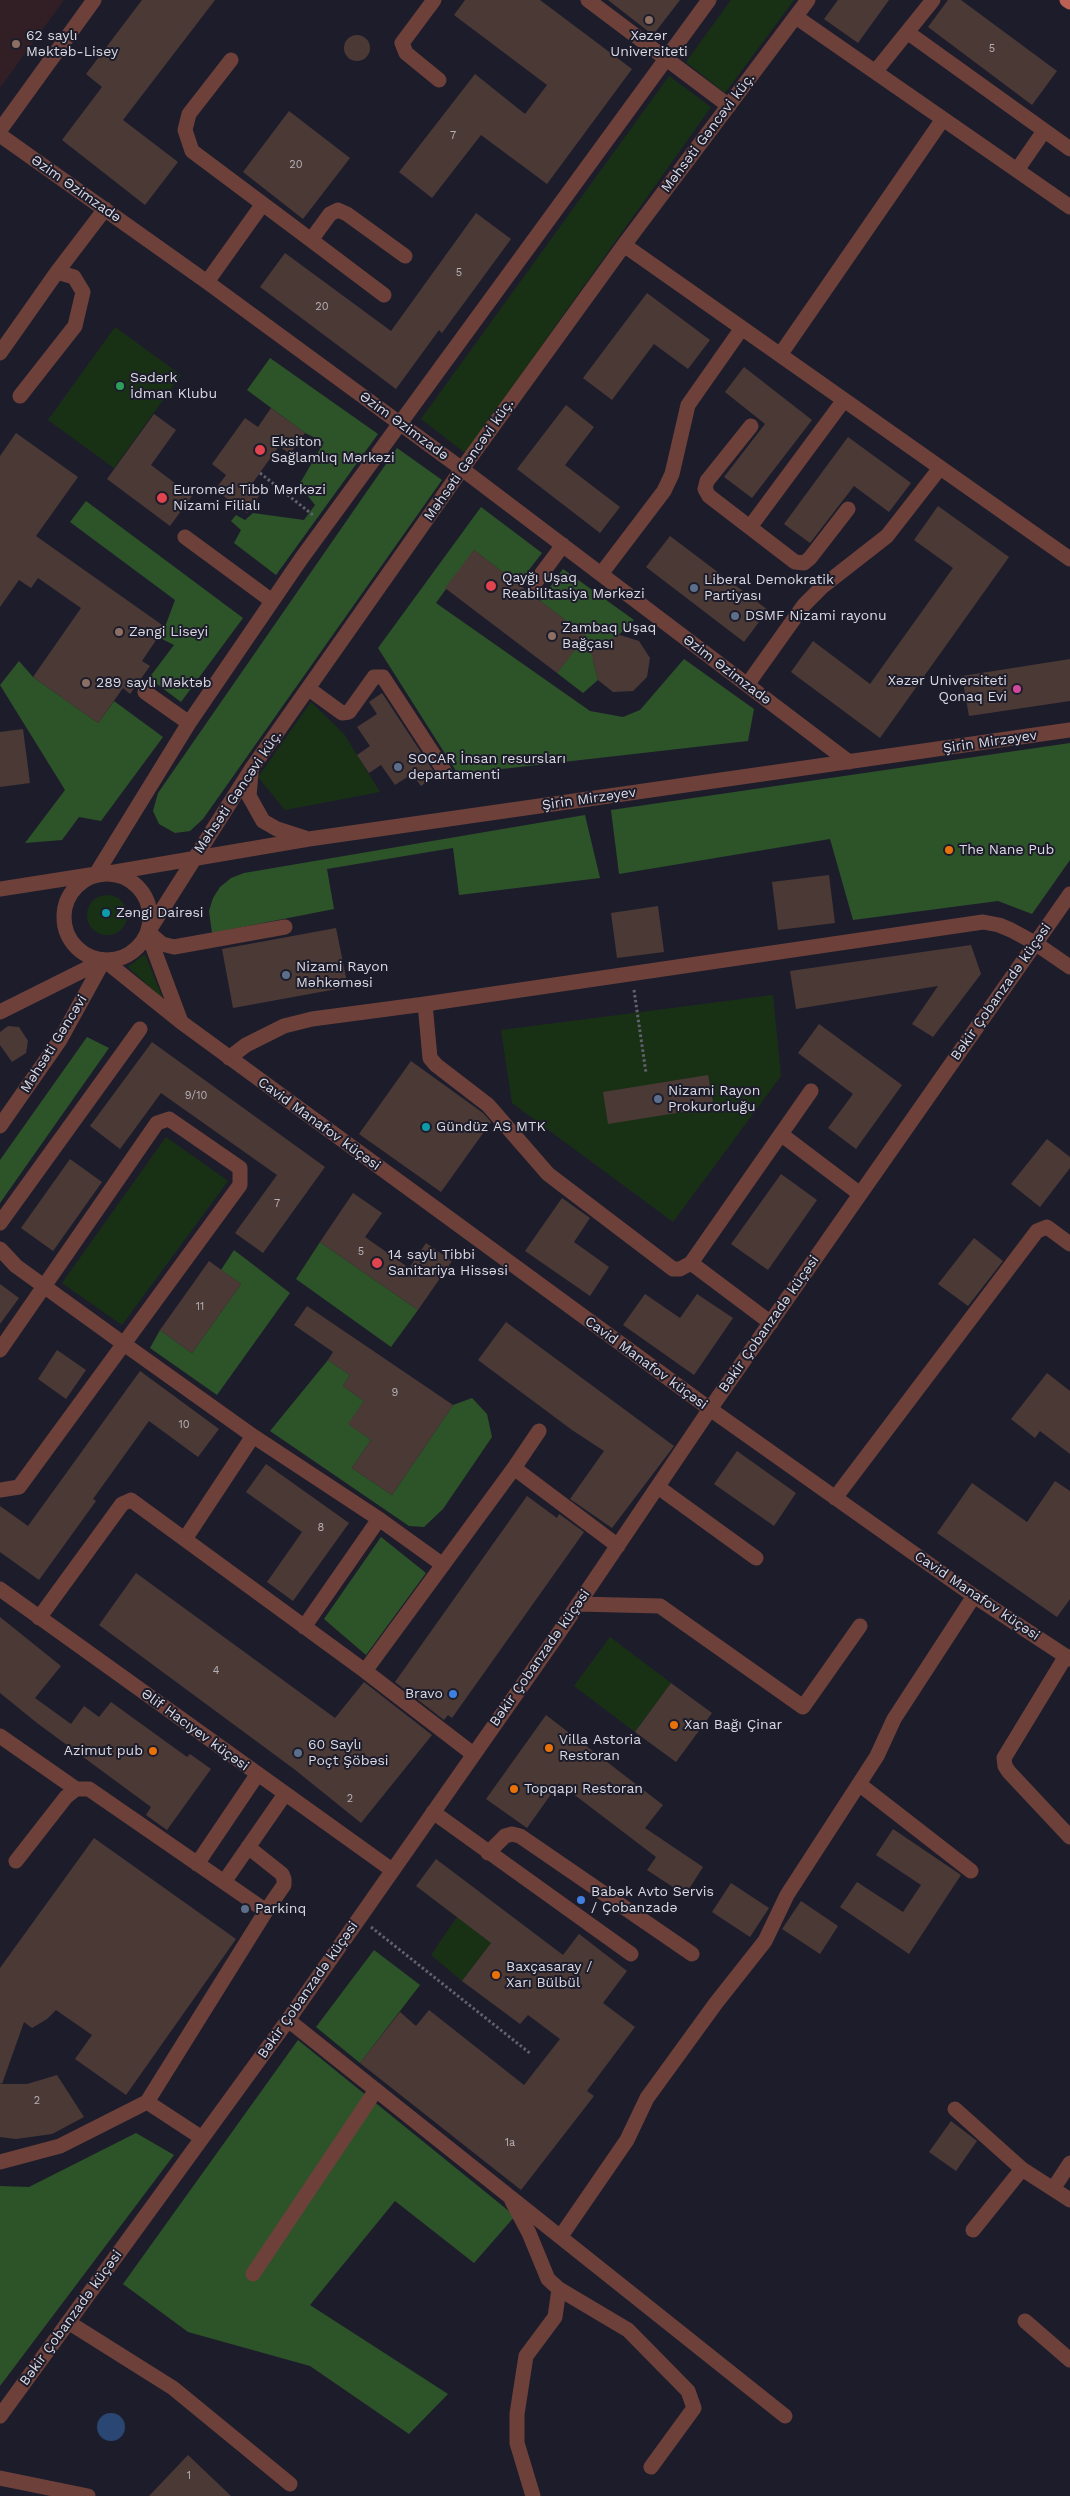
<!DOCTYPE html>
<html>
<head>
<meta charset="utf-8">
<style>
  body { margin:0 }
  canvas { display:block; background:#1d1c2b }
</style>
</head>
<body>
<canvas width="1070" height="2496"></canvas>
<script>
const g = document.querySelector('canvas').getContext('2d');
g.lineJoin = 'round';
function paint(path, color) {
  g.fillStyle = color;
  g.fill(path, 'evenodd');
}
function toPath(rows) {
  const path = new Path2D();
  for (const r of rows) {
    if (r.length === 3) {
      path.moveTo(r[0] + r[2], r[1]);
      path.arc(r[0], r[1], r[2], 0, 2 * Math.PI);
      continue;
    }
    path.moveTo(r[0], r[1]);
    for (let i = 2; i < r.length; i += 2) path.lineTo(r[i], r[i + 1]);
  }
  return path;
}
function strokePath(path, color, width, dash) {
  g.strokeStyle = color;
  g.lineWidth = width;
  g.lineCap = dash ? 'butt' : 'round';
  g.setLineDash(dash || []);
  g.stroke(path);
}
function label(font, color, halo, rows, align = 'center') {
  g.font = font + ' "Work Sans",sans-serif';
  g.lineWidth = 4;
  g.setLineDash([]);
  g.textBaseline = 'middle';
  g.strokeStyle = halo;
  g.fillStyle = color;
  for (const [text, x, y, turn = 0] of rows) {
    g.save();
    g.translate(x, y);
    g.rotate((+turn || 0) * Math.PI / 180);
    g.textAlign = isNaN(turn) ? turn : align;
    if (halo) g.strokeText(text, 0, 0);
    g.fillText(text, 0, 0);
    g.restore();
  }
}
paint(toPath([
  [0,0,64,0,0,88]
]), '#311f25');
paint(toPath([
  [731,0,794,0,725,93,686,62],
  [669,76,711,107,465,453,421,419],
  [115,327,181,375,114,468,48,420],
  [311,702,344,734,380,792,285,810,258,777],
  [107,915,20],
  [145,954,163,999,128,967],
  [773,995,781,1076,673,1222,512,1103,501,1030],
  [166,1137,228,1181,122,1325,62,1283],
  [610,1637,671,1683,635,1732,574,1686],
  [457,1917,491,1943,462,1981,431,1955]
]), '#183114');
paint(toPath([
  [270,358,378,434,276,575,234,543,241,530,231,521,236,515,245,520,253,513,304,520,315,505,299,485,324,442,305,433,247,390],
  [397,448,442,480,203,819,190,831,175,833,159,824,153,811,158,793],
  [86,501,243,618,181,702,149,678,174,645,158,637,165,627,175,600,70,522],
  [481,507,542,553,518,584,474,550,436,603,590,711,623,717,640,710,684,659,754,709,748,741,458,774,378,648],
  [563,569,634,620,593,660,598,680,583,693,557,673,585,635,540,601],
  [19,661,33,677,98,723,114,701,163,737,101,821,79,817,62,840,25,843,65,790,0,685],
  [1070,743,1070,860,1032,914,998,901,853,920,830,839,619,874,611,810],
  [585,815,600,878,459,895,453,848,327,869,334,909,212,933,209,911,213,898,220,887,231,878,244,873],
  [87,1037,109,1048,0,1203,0,1160],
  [320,1242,418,1310,391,1347,296,1279],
  [234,1250,290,1293,217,1395,150,1348,160,1330,192,1353,241,1284,221,1270],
  [328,1360,350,1375,343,1386,364,1401,349,1424,371,1440,352,1468,392,1495,453,1405,472,1398,487,1414,492,1437,443,1509,424,1527,409,1526,270,1431],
  [381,1537,426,1573,366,1655,324,1619],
  [374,1950,420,1985,360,2063,316,2027],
  [298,2040,515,2216,474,2263,395,2201,310,2305,448,2394,409,2434,310,2366,188,2332,123,2284],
  [136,2133,174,2155,0,2386,0,2186,29,2187]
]), '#2d5328');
paint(toPath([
  [111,2427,14]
]), '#2a4672');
paint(toPath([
  [142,0,215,0,123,120,178,162,145,205,62,140,102,87,86,74],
  [465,0,540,0,632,69,547,184,481,135,432,198,399,172,475,74,525,114,547,85,454,15],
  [608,0,680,0,653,35],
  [838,0,889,0,858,43,824,19],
  [948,0,961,0,1057,71,1032,105,928,27],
  [357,48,13],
  [289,111,350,158,303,219,243,172],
  [476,213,511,239,442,333,439,330,396,389,260,287,285,253,391,331],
  [647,293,710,340,688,369,654,344,612,400,583,378],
  [744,367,812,420,752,498,724,477,765,424,725,392],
  [566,405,594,427,565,465,620,507,600,533,517,469],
  [271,408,305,433,290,454,279,446,249,488,259,496,247,513,215,490,226,475,212,464,245,418,258,427],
  [154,414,176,430,151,465,192,496,170,526,107,479],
  [16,433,78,477,36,536,165,627,142,661,150,666,130,694,123,688,98,723,33,677,81,608,38,578,31,588,19,580,0,607,0,456],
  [848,437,911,483,889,512,854,486,810,543,784,524],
  [938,506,1009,557,880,738,791,672,813,641,870,684,953,568,914,540],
  [670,536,768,610,744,642,646,567],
  [474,550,586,636,557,673,445,588],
  [620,635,639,641,650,658,647,677,633,691,613,692,598,680,590,648],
  [1070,659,1070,701,969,716,962,676],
  [382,693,436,775,421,786,412,774,395,785,381,765,369,773,357,755,370,746,357,727,377,714,369,702],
  [23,729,30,783,0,787,0,732],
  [829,875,835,923,778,930,772,882],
  [658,906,664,952,617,958,611,913],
  [336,928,348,987,233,1008,222,949],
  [971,945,981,974,933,1037,912,1024,938,986,796,1009,790,971],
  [819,1024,902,1085,856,1149,828,1128,853,1094,798,1053],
  [8,1026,19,1027,28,1041,26,1053,12,1062,0,1045,0,1032],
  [152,1042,325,1167,263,1253,235,1233,277,1175,161,1093,120,1149,90,1126],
  [411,1061,483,1113,491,1122,441,1192,359,1134],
  [708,1075,714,1107,608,1124,603,1092],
  [1047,1139,1070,1157,1070,1168,1040,1207,1011,1184],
  [70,1159,102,1182,53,1251,21,1228],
  [781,1174,817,1200,768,1270,731,1244],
  [353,1193,382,1213,365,1237,409,1268,426,1243,452,1261,418,1310,320,1242],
  [562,1198,590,1218,574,1242,609,1267,590,1296,525,1251],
  [974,1238,1003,1261,968,1306,938,1284],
  [209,1261,241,1284,192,1353,160,1330],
  [0,1284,19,1298,0,1324],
  [645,1294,680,1318,697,1294,733,1318,694,1375,623,1325],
  [307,1306,453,1405,392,1495,352,1468,371,1440,348,1424,364,1401,343,1386,350,1375,328,1360,333,1352,294,1325],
  [506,1322,674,1446,612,1528,570,1499,604,1451,572,1430,478,1360],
  [57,1350,86,1370,66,1399,38,1379],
  [140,1371,219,1429,198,1457,149,1421,93,1499,96,1501,39,1580,0,1552,0,1506,28,1526],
  [1047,1373,1070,1391,1070,1454,1040,1431,1035,1438,1011,1419],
  [737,1451,796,1493,774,1526,714,1484],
  [266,1464,349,1523,293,1601,267,1582,302,1532,246,1492],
  [1055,1481,1070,1491,1070,1599,1057,1617,937,1533,972,1483,1027,1522],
  [527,1496,557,1518,559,1514,584,1532,452,1718,448,1715,444,1720,395,1682],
  [136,1573,335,1718,364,1682,432,1735,361,1823,294,1769,99,1625],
  [0,1617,61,1666,35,1698,71,1724,84,1706,99,1717,111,1702,187,1757,190,1754,211,1769,167,1830,146,1815,151,1807,37,1723,0,1693],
  [671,1683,712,1713,676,1762,635,1732],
  [546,1715,663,1805,645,1828,703,1867,685,1895,647,1870,656,1857,559,1783,527,1828,486,1799],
  [893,1829,961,1875,909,1954,840,1907,857,1882,903,1912,921,1885,876,1855],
  [94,1838,236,1939,126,2095,75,2059,92,2035,56,2010,47,2019,32,2028,24,2022,2,2084,0,2083,0,1968],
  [436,1859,563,1955,579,1934,627,1971,603,2003,635,2027,587,2091,594,2096,521,2190,360,2063,400,2012,416,2026,429,2010,524,2085,560,2039,528,2015,520,2024,462,1981,491,1943,416,1886],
  [731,1883,769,1908,750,1937,712,1912],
  [801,1901,838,1926,820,1954,782,1929],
  [57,2075,84,2117,52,2134,16,2139,0,2137,0,2084,27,2084],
  [951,2121,977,2141,956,2171,929,2152],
  [188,2455,231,2496,149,2496]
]), '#4b3935');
strokePath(toPath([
  [260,473,313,515],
  [634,990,646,1073],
  [371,1927,531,2054]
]), '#62616e', 3, [2.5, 2.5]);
strokePath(toPath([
  [434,0,402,43,406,53,439,80],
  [588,0,729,106],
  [796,17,1070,207],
  [907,32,1070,149],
  [231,60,189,114,185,130,192,151,311,240,330,214,338,210,347,214,405,256],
  [875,72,933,0],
  [0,130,94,0],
  [0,135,207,282,462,469,849,762],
  [1017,170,1044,131],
  [311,240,384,295],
  [624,245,1070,559],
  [207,282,262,205],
  [0,353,57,272,105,209],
  [780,355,943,119],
  [20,396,75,326,83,292,74,277,57,272],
  [751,426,707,481,705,489,709,496,795,562,804,563,810,558,848,509],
  [750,527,844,400],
  [185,537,272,601],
  [601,574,664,491,672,474,688,405,742,328],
  [534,584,563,545],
  [747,685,804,605,823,586,887,536,940,468],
  [309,689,342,713,349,712,374,677,383,677,445,772],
  [145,692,189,723],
  [251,773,249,796,263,821,277,829,305,838],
  [109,873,309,839,1070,730],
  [107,917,43],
  [0,889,96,874,189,723,301,559,709,0],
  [148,932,252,768,462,469,624,245,808,0],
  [148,932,162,944,174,947,285,927],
  [148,934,181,1022],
  [104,960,181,1022,710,1409,974,1596,1070,1659],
  [425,1004,430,1058,436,1065,488,1105,548,1174,673,1269,680,1269,691,1263,811,1091],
  [0,1012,104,960],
  [229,1058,246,1045,284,1026,312,1019,425,1004,983,922,999,925,1011,930,1035,943,1070,967],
  [0,1126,60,1040,104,960],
  [782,1135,860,1194],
  [0,1223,140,1029],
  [0,1249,16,1266,124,1344,253,1436,379,1519,443,1565],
  [691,1263,771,1323],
  [0,1350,157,1123,169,1119,240,1168,240,1185,19,1487,0,1490],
  [514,1468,539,1431],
  [658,1487,756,1558],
  [835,1498,1037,1231,1047,1227,1070,1244],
  [185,1539,253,1436],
  [0,1589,392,1870],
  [578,1604,660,1606,803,1707,860,1626],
  [39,1618,122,1504,131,1500,365,1671,473,1754],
  [304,1627,379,1519],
  [1066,1656,1004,1758,1005,1766,1009,1772,1070,1837],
  [365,1671,514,1468,618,1546],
  [0,1736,76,1789],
  [859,1784,971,1871],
  [433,1812,631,1954],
  [248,1847,282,1874,284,1879,284,1885,266,1911],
  [488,1853,505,1836,512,1834,520,1836,692,1954],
  [16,1861,66,1797,76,1789,89,1789,266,1911,147,2102],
  [197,1864,257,1775],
  [224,1882,285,1794],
  [288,2020,785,2416],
  [955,2109,1022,2169,1070,2200],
  [0,2162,60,2146,147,2102,202,2138],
  [1053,2189,1070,2163],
  [512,2201,529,2233,548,2279,559,2289,628,2330,688,2391,694,2408,651,2467],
  [973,2230,1022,2169],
  [561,2236,627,2140,647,2098,716,2003,765,1941,787,1895,877,1756,894,1719,974,1596],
  [253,2274,376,2090],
  [1025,2321,1070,2360],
  [68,2322,173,2388,290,2484],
  [0,2416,288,2020,554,1640,710,1409,1070,894],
  [0,2478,88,2496],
  [533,2496,517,2443,517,2414,526,2356,555,2317,559,2289]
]), '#6d413a', 15);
strokePath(toPath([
  [1067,0,1070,2]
]), '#bc6053', 15);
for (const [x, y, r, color] of [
  [649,20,5,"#8d6e63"],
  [16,44,5,"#8d6e63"],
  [120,386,5,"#2e9e5b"],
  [260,450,6,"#e0444e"],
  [162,498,6,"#e0444e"],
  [491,586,6,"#e0444e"],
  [694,588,5,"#5c6f8a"],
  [735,616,5,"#5c6f8a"],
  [119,632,5,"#8d6e63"],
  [552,636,5,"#8d6e63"],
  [86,683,5,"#8d6e63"],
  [1017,689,5,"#d1479c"],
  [398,767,5,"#5c6f8a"],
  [949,850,5,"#e8710a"],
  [106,913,5,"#0f9aa8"],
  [286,975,5,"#5c6f8a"],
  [658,1099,5,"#5c6f8a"],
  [426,1127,5,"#0f9aa8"],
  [377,1263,6,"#e0444e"],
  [453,1694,5,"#3f7fe0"],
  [674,1725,5,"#e8710a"],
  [549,1748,5,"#e8710a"],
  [153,1751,5,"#e8710a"],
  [298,1753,5,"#5c6f8a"],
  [514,1789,5,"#e8710a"],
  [581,1900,5,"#3f7fe0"],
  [245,1909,5,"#5c6f8a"],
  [496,1975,5,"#e8710a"]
]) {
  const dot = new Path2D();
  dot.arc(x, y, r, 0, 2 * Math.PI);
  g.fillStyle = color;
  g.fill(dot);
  strokePath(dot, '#1d1c2b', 2);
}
label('11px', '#b6b1b8', null, [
  ["5",992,49],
  ["7",453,136],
  ["20",296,165],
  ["5",459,273],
  ["20",322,307],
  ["9/10",196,1096],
  ["7",277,1204],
  ["5",361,1252],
  ["11",200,1307],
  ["9",395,1393],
  ["10",184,1425],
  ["8",321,1528],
  ["4",216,1671],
  ["2",350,1799],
  ["2",37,2101],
  ["1a",510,2143],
  ["1",189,2476]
]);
label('14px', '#dad9e3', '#1d1c2b', [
  ["62 saylı",26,36],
  ["Məktəb-Lisey",26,52],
  ["Xəzər",649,36,"center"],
  ["Universiteti",649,52,"center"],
  ["Sədərk",130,378],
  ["İdman Klubu",130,394],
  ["Eksiton",271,442],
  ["Sağlamlıq Mərkəzi",271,458],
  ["Euromed Tibb Mərkəzi",173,490],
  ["Nizami Filialı",173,506],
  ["Qayğı Uşaq",502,578],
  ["Reabilitasiya Mərkəzi",502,594],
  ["Liberal Demokratik",704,580],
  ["Partiyası",704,596],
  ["DSMF Nizami rayonu",745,616],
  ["Zambaq Uşaq",562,628],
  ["Bağçası",562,644],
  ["Zəngi Liseyi",129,632],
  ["Xəzər Universiteti",1007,681,"right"],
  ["Qonaq Evi",1007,697,"right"],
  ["289 saylı Məktəb",96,683],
  ["SOCAR İnsan resursları",408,759],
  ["departamenti",408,775],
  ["The Nane Pub",959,850],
  ["Zəngi Dairəsi",116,913],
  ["Nizami Rayon",296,967],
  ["Məhkəməsi",296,983],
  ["Nizami Rayon",668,1091],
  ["Prokurorluğu",668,1107],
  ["Gündüz AS MTK",436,1127],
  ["14 saylı Tibbi",388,1255],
  ["Sanitariya Hissəsi",388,1271],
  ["Bravo",443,1694,"right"],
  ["Xan Bağı Çinar",684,1725],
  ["Villa Astoria",559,1740],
  ["Restoran",559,1756],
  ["60 Saylı",308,1745],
  ["Poçt Şöbəsi",308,1761],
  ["Azimut pub",143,1751,"right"],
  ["Topqapı Restoran",524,1789],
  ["Babək Avto Servis",591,1892],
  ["/ Çobanzadə",591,1908],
  ["Parkinq",255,1909],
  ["Baxçasaray /",506,1967],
  ["Xarı Bülbül",506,1983]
], 'left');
label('14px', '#dad9e3', '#1d1c2b', [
  ["Məhsəti Gəncəvi küç.",708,133,-53],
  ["Əzim Əzimzadə",76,189,35],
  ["Əzim Əzimzadə",404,426,36],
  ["Məhsəti Gəncəvi küç.",469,460,-55],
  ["Əzim Əzimzadə",727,670,37],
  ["Şirin Mirzəyev",990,742,-8],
  ["Məhsəti Gəncəvi küç.",238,792,-56],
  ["Şirin Mirzəyev",589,799,-8],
  ["Bəkir Çobanzadə küçəsi",1001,992,-55],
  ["Məhsəti Gəncəvi",54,1044,-58],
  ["Cavid Manafov küçəsi",319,1124,36],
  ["Bəkir Çobanzadə küçəsi",769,1324,-55],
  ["Cavid Manafov küçəsi",646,1363,36],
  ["Cavid Manafov küçəsi",977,1596,34],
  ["Bəkir Çobanzadə küçəsi",540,1658,-55],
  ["Əlif Hacıyev küçəsi",195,1730,36],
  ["Bəkir Çobanzadə küçəsi",308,1990,-55],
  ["Bəkir Çobanzadə küçəsi",71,2318,-54]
]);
</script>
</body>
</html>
